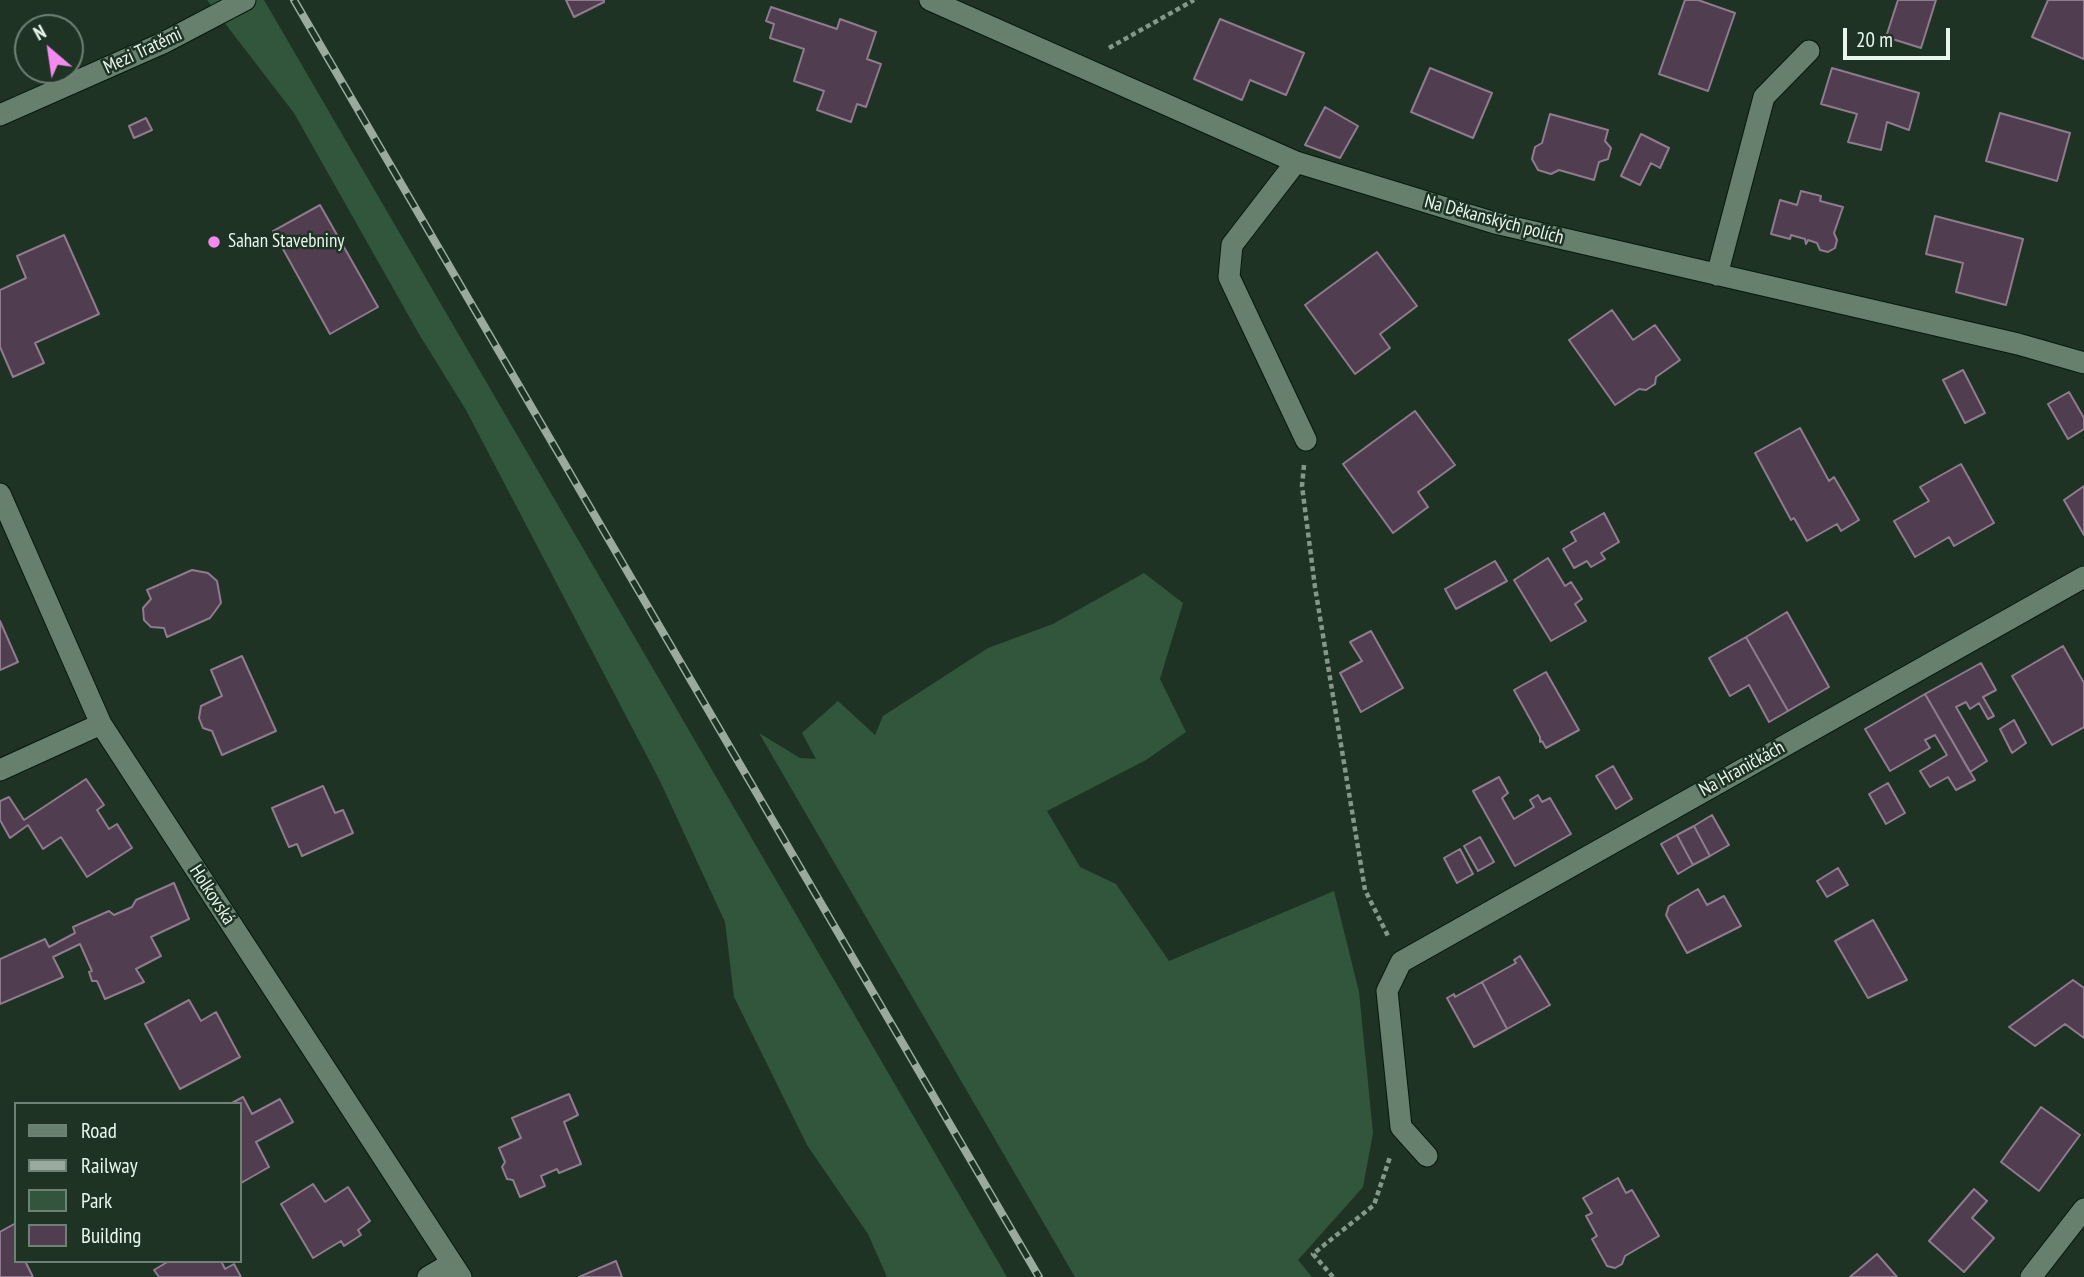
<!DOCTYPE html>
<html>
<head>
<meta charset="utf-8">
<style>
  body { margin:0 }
  #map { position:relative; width:2084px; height:1277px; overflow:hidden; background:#1e3324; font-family:"PT Sans Narrow",sans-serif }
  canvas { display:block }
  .legend { position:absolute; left:14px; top:1102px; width:228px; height:161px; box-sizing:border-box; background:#1e3324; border:2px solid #6f8174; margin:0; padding:9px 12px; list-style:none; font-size:21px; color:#e8f6eb }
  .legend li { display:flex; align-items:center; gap:14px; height:35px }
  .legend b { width:35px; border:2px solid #6f8174 }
  .north { position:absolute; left:14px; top:14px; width:70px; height:70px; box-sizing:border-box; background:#1e3324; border:2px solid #6f8174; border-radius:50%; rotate:331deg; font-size:19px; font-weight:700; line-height:28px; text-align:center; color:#e8f6eb }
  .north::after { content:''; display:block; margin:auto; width:24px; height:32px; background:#f489f0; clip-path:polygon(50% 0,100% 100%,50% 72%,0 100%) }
  .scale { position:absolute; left:1843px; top:28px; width:107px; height:32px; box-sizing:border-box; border:4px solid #e8f6eb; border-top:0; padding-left:9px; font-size:21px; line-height:24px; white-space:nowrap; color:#e8f6eb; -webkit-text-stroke:5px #1e3324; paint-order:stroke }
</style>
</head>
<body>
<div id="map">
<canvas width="2084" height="1277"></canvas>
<ul class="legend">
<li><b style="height:9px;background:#677f6d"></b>Road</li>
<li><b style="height:9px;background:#9aab9e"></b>Railway</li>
<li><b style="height:19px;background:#31563c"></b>Park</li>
<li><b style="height:19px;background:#503d4f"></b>Building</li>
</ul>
<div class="north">N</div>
<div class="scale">20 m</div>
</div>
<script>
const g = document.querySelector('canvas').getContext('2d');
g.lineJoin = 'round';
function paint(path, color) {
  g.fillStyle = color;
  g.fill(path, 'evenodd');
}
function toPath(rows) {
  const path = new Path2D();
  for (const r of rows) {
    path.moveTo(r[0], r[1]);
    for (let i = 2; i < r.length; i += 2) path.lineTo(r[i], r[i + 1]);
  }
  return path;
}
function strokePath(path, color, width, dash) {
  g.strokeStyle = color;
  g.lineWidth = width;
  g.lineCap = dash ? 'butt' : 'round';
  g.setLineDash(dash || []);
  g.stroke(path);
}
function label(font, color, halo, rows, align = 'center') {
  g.font = font + ' "PT Sans Narrow",sans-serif';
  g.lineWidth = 5;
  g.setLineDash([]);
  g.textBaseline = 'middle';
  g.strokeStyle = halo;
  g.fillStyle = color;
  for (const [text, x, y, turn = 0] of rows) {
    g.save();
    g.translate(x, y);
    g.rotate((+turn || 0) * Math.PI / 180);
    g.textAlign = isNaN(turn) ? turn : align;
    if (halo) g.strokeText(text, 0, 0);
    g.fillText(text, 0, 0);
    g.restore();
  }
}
paint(toPath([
  [207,0,264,0,1007,1277,887,1277,868,1234,807,1145,734,997,725,922,660,781,466,410,419,334,294,113],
  [1144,573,1183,603,1160,679,1186,732,1146,760,1047,811,1080,867,1116,884,1169,961,1334,891,1359,992,1373,1133,1363,1187,1298,1260,1312,1277,1075,1277,759,733,800,758,816,759,802,733,838,701,875,735,883,716,988,648,1053,624]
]), '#31563c');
const building = toPath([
  [566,0,604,0,604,2,574,17,566,0],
  [1685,0,1698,0,1735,13,1708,91,1659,74,1685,0],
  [1898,0,1936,0,1921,48,1886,37,1898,0],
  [2048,0,2084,0,2084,59,2032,37,2048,0],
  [771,7,837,29,840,19,876,32,867,59,881,64,866,107,857,104,851,122,817,110,824,91,794,81,804,49,770,38,774,24,766,21,771,7],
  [1220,19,1304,53,1286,95,1250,80,1242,100,1194,79,1220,19],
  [1430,68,1492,93,1473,138,1411,112,1430,68],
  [1832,68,1919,93,1909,130,1887,122,1881,150,1848,142,1857,114,1821,104,1832,68],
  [1325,107,1358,126,1340,158,1305,145,1325,107],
  [2000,113,2070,133,2057,181,1986,161,2000,113],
  [1550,114,1608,130,1605,141,1611,148,1608,159,1599,162,1594,180,1559,170,1551,174,1538,170,1532,159,1535,147,1542,143,1550,114],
  [146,118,152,130,134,138,129,126,146,118],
  [1641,134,1669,148,1660,168,1651,163,1640,185,1621,176,1641,134],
  [1801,191,1821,196,1820,201,1843,207,1834,233,1837,240,1835,248,1828,252,1820,250,1817,243,1808,240,1806,244,1805,239,1791,235,1790,239,1771,234,1780,200,1797,205,1801,191],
  [320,205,378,307,330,334,273,231,320,205],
  [1935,216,2023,239,2006,305,1956,292,1963,263,1926,254,1935,216],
  [64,235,99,314,35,343,44,363,13,377,0,347,0,290,26,278,17,256,64,235],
  [1377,252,1417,306,1380,334,1390,348,1355,374,1305,305,1377,252],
  [1612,310,1633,340,1655,325,1680,360,1656,377,1655,384,1646,390,1639,389,1615,405,1569,340,1612,310],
  [1963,370,1985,413,1965,423,1943,380,1963,370],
  [2069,392,2084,418,2084,429,2068,439,2048,404,2069,392],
  [1415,411,1455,465,1418,492,1428,507,1393,533,1343,464,1415,411],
  [1800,428,1829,481,1834,477,1859,520,1841,531,1837,524,1807,541,1794,518,1791,520,1755,453,1800,428],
  [1961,464,1994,523,1954,546,1949,537,1915,557,1894,521,1929,501,1920,487,1961,464],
  [2084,486,2084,535,2064,500,2084,486],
  [1604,513,1619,542,1601,553,1605,559,1591,567,1587,561,1574,568,1563,549,1576,541,1571,532,1604,513],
  [1548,558,1565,586,1571,582,1582,599,1575,604,1586,621,1551,641,1514,580,1548,558],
  [1495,561,1507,581,1456,609,1445,589,1495,561],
  [192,570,208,573,217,581,221,603,210,618,167,637,164,628,151,627,144,620,143,608,151,599,147,590,192,570],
  [1787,612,1829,687,1788,711,1746,637,1787,612],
  [0,621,18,662,0,670,0,621],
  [1371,631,1403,688,1361,712,1340,673,1362,661,1350,642,1371,631],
  [1746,637,1788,711,1769,722,1749,685,1730,696,1709,658,1746,637],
  [2063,646,2084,683,2084,727,2052,745,2012,676,2063,646],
  [242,656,276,731,222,755,212,731,203,728,199,718,201,706,222,696,211,670,242,656],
  [1981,663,1996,690,1983,697,1994,716,1988,719,1979,703,1970,709,1966,702,1956,707,1987,761,1970,772,1925,694,1981,663],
  [1546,672,1579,730,1546,748,1542,741,1540,742,1540,737,1514,690,1546,672],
  [1925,694,1975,780,1956,790,1948,777,1930,787,1920,771,1947,755,1935,735,1925,740,1930,748,1890,771,1865,729,1925,694],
  [2014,720,2026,743,2012,753,2000,729,2014,720],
  [1613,766,1632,799,1616,809,1596,776,1613,766],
  [1499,777,1508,793,1502,798,1514,819,1534,807,1530,800,1538,795,1542,802,1550,798,1571,834,1515,866,1473,791,1499,777],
  [86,779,104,805,97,810,109,829,117,824,132,848,87,877,61,837,43,849,28,825,10,838,0,820,0,801,9,797,24,820,86,779],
  [1888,783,1905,813,1886,824,1869,794,1888,783],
  [323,786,335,813,343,810,353,833,302,856,297,844,289,847,272,808,323,786],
  [1712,815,1729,845,1710,856,1694,826,1712,815],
  [1694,826,1710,856,1693,865,1677,835,1694,826],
  [1677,835,1693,865,1678,874,1661,844,1677,835],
  [1480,837,1494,862,1478,871,1464,846,1480,837],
  [1460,849,1473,874,1457,883,1444,858,1460,849],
  [1838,868,1848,885,1827,897,1817,881,1838,868],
  [174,883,189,919,151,937,161,956,136,969,144,982,105,999,97,981,92,981,89,972,92,971,80,944,53,957,63,977,0,1004,0,959,45,939,49,947,75,933,73,927,109,911,114,915,132,907,136,900,174,883],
  [1698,889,1707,905,1724,896,1741,926,1687,953,1666,915,1669,906,1698,889],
  [1873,920,1907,980,1868,998,1835,941,1873,920],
  [1520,956,1550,1005,1507,1029,1482,982,1516,963,1514,960,1520,956],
  [2073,980,2084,988,2084,1038,2065,1024,2035,1046,2009,1027,2073,980],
  [1482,982,1507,1029,1474,1047,1447,998,1454,994,1455,997,1482,982],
  [189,1000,201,1021,216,1012,240,1057,180,1089,145,1024,189,1000],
  [569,1094,578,1115,564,1122,581,1164,559,1173,557,1169,541,1176,545,1186,520,1197,513,1180,507,1179,502,1167,505,1162,499,1148,521,1138,512,1118,569,1094],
  [243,1097,252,1114,280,1099,293,1122,256,1142,269,1167,241,1183,240,1104,230,1104,243,1097],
  [2041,1107,2080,1135,2039,1191,2001,1162,2041,1107],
  [1618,1178,1626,1193,1632,1190,1659,1236,1625,1256,1622,1264,1615,1268,1607,1266,1592,1239,1597,1236,1586,1216,1592,1213,1583,1198,1618,1178],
  [313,1184,325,1202,348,1187,370,1221,358,1230,361,1235,344,1246,341,1241,313,1258,281,1204,313,1184],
  [1974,1189,1987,1201,1972,1218,1994,1238,1964,1272,1929,1241,1974,1189],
  [16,1223,16,1261,25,1261,33,1277,0,1277,0,1232,16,1223],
  [1877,1254,1897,1277,1850,1277,1877,1254],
  [169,1261,221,1261,225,1269,234,1264,241,1277,159,1277,154,1270,169,1261],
  [616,1261,622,1277,579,1277,616,1261]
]);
paint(building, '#503d4f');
strokePath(building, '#907b8e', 2);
const minor = toPath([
  [930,0,1296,162,1495,223,2018,344,2084,363],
  [0,115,163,43,245,0],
  [1296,162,1232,245,1229,277,1306,440],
  [1717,275,1764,97,1809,51],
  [0,494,101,724,461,1277],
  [0,770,101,724],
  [1427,1156,1401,1127,1387,991,1401,962,2084,577],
  [428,1277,452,1263],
  [2031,1277,2084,1209]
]);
strokePath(minor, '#061a0d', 23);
strokePath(toPath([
  [1109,48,1194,0],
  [1304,465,1302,486,1315,587,1365,890,1388,936],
  [1333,1277,1313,1254,1374,1205,1390,1157]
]), '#86978a', 4.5, [5, 3.5]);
strokePath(minor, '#677f6d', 21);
const rail = toPath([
  [294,0,1039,1277]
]);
strokePath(rail, '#9aab9e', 8);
strokePath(rail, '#1e3324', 5, [16]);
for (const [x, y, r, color] of [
  [214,242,7,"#f489f0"]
]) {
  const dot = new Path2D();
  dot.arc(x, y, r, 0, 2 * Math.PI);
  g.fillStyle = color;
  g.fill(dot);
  strokePath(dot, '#1e3324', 2.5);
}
label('19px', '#e8f6eb', '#1e3324', [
  ["Mezi Tratěmi",143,51,-25],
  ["Na Děkanských polích",1494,220,15],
  ["Na Hraničkách",1742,769,-29],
  ["Holkovská",212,895,57]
]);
label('19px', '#e8f6eb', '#1e3324', [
  ["Sahan Stavebniny",228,242]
], 'left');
</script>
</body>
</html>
